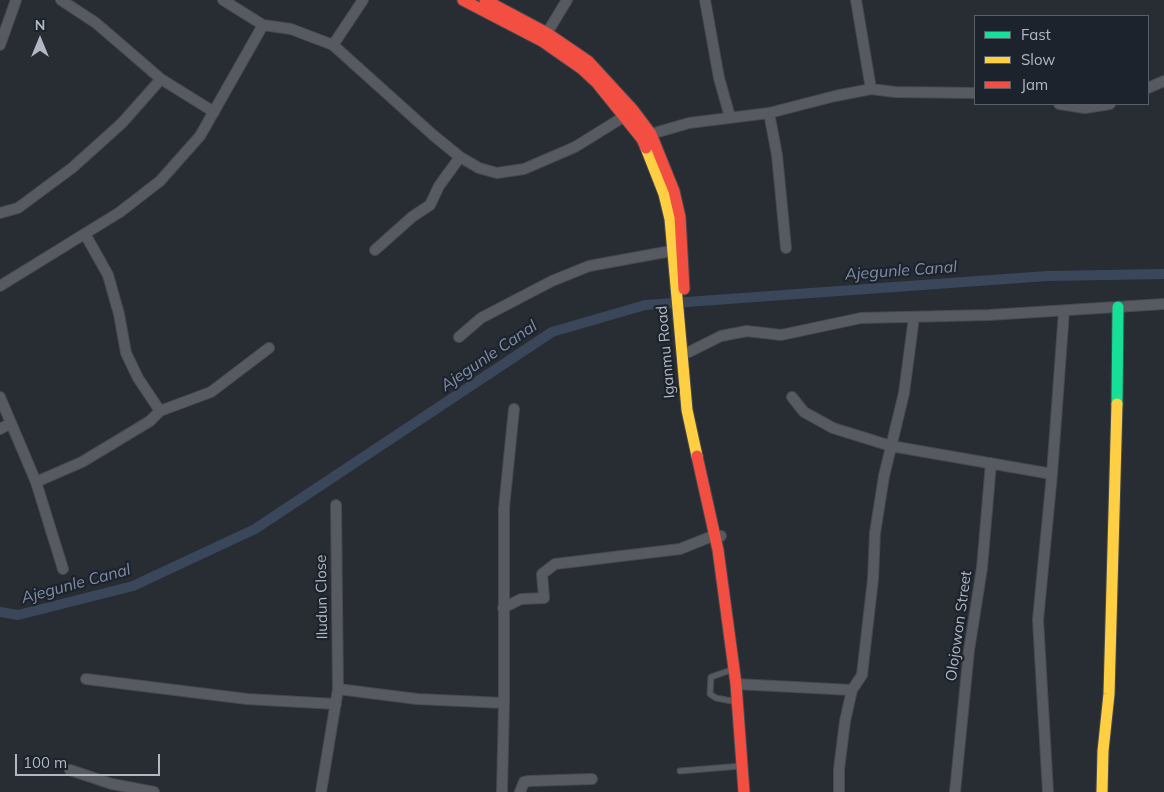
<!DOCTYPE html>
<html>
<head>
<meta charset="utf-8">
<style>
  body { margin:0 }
  #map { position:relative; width:1164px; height:792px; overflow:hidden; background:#282d33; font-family:Mulish,sans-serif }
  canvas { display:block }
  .legend { position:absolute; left:974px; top:15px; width:175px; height:90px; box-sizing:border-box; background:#1d232c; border:1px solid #595f68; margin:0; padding:6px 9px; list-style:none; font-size:15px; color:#b2b8c3 }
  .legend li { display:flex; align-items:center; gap:10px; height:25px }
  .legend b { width:25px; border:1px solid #595f68 }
  .north { position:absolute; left:15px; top:15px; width:50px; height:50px; -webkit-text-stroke:4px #1d232c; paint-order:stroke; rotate:0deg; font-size:14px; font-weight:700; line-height:20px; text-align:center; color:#b2b8c3 }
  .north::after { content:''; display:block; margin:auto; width:18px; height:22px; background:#b2b8c3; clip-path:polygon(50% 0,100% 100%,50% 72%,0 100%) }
  .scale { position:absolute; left:15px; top:754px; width:145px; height:22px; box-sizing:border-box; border:2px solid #b2b8c3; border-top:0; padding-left:6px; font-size:15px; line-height:18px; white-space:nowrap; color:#b2b8c3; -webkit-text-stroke:4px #1d232c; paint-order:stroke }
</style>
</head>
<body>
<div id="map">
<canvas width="1164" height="792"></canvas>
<ul class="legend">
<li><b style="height:6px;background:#16e098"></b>Fast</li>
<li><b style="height:6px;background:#ffcf43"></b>Slow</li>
<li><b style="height:6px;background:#f24e42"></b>Jam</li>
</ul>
<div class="north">N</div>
<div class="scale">100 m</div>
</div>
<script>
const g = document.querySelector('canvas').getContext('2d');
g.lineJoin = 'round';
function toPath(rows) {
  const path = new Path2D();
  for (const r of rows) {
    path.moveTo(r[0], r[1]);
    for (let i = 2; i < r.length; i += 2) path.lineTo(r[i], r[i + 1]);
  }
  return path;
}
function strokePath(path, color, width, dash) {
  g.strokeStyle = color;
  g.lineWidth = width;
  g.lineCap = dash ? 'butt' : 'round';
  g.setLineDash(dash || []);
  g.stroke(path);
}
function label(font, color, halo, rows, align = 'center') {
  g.font = font + ' Mulish,sans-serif';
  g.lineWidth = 4.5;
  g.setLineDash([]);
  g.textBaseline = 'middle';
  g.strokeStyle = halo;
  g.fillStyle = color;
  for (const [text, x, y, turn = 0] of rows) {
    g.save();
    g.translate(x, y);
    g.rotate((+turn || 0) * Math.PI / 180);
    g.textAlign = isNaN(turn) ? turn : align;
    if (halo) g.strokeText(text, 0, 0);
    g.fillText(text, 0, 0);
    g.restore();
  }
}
strokePath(toPath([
  [0,612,18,615,133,586,255,529,552,332,645,305,1047,276,1164,274]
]), '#3a465a', 10);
const lane = toPath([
  [734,669,711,677,710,694,716,698,737,702],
  [680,771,741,766]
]);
const street = toPath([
  [61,0,96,23,161,79,214,112],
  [223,0,263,25,291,29,333,45,433,135,460,157,479,168,497,173,524,169,575,147,625,116],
  [705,0,719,78,730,117],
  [856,0,871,89],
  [547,33,567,0],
  [0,45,16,0],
  [333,45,363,0],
  [1148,88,1164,81],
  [1059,104,1085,108,1110,104],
  [769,113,777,155,786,248],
  [651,134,689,123,769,113,835,96,871,89,895,92,975,93],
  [0,213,18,208,72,168,122,123,161,79],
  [85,234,108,275,119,314,126,353,138,378,160,411],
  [375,250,412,217,430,205,439,186,460,157],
  [0,286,120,212,160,181,200,136,263,25],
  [459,337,481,318,552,281,589,266,671,251],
  [689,352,721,336,747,331,781,335,861,318,989,315,1164,304],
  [0,397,36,482,63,569],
  [792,397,804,412,833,428,891,446,1052,474],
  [0,429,11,423],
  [36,482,82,462,150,421,160,411,211,392,269,348],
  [503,608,521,599,544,598,542,574,555,564,680,549,715,535,721,536],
  [86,679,247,699,336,704],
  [736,684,852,690],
  [338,689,417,699,504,703],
  [70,770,112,784,154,792],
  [321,792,338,689,336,505],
  [502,792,504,703,504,508,514,409],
  [520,792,524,782,529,781,592,779],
  [839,792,839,769,845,721,852,690,862,675,873,579,875,533,884,476,904,393,914,317],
  [955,792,969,650,982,568,991,463],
  [1048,792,1038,620,1052,474,1064,311]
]);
const fast = toPath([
  [1117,404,1118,307]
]);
const slow = toPath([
  [646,148,664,194,670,219,687,410,697,456],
  [1102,792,1103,751,1109,694,1117,404]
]);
const jam = toPath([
  [463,0,542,41,582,69,597,83,642,139,646,148],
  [485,0,547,33,588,61,633,110,651,134,674,191,680,217,684,289],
  [697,456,718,550,736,684,744,792]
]);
strokePath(lane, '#46494e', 7);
strokePath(street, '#46494e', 12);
strokePath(fast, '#46494e', 13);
strokePath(slow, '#46494e', 13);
strokePath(jam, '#46494e', 13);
strokePath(lane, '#575b61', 5);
strokePath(street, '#575b61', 10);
strokePath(fast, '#16e098', 11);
strokePath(slow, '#ffcf43', 11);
strokePath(jam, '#f24e42', 11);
label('15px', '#b2b8c3', '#1d232c', [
  ["Iganmu Road",666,352,-95],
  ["Iludun Close",322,597,-91],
  ["Olojowon Street",959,626,-82]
]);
label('italic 16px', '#7e8ea8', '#1d232c', [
  ["Ajegunle Canal",901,271,-4],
  ["Ajegunle Canal",489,356,-34],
  ["Ajegunle Canal",76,584,-15]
]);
</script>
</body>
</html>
